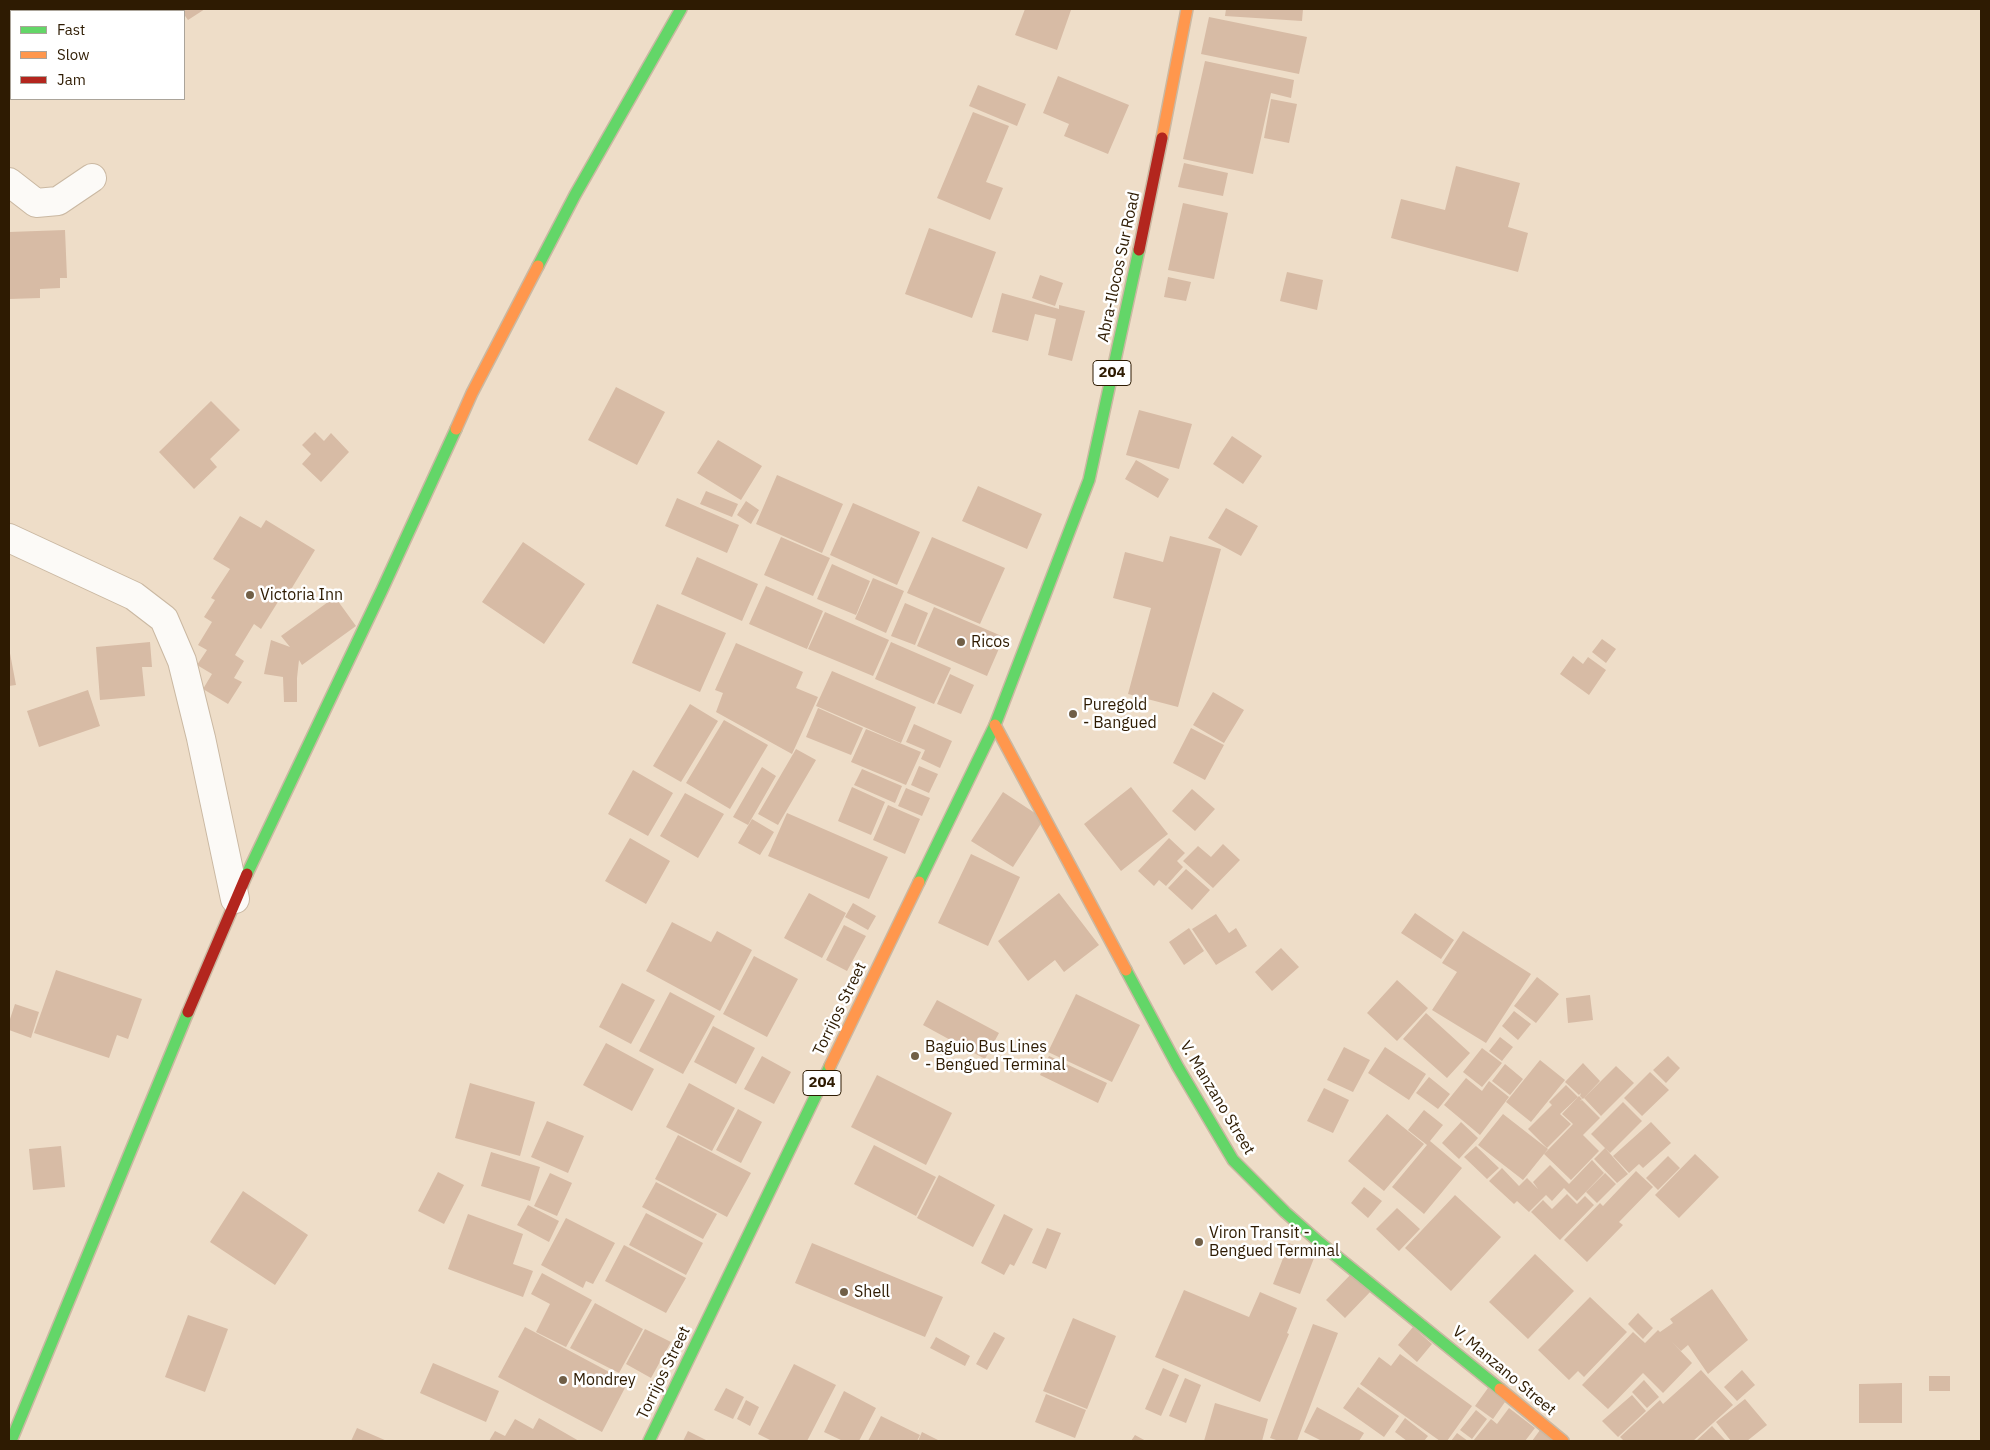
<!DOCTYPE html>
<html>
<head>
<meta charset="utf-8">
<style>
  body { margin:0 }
  #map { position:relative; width:1990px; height:1450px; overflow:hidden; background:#eeddc8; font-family:"IBM Plex Sans",sans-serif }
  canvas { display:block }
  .frame { position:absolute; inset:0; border:10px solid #2e1b02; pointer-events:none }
  .legend { position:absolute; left:10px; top:10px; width:175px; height:90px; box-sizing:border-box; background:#fff; border:1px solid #aba49a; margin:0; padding:6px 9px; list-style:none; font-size:15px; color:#2e1b02 }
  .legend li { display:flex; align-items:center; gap:10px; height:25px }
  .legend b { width:25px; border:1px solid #aba49a }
</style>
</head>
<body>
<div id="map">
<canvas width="1990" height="1450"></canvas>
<div class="frame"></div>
<ul class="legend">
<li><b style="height:6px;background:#63d668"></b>Fast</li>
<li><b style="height:6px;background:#ff974d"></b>Slow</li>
<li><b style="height:6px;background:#b3261e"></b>Jam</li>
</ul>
</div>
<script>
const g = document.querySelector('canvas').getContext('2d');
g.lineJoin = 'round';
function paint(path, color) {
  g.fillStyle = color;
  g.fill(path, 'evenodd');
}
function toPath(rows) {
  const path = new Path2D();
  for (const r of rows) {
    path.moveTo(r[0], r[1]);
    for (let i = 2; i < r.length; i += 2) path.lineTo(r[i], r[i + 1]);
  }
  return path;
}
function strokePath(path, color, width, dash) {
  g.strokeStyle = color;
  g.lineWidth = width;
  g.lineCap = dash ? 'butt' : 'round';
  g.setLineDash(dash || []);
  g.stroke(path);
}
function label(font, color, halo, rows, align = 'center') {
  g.font = font + ' "IBM Plex Sans",sans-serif';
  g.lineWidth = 5;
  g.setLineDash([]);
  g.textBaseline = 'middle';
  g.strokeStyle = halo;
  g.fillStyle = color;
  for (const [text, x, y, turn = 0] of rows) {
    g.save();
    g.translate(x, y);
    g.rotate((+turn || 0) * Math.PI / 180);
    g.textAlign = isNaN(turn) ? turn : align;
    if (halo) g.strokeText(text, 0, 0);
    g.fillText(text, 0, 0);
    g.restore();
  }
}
paint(toPath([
  [124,9,159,9,156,11,126,11],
  [180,9,205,9,188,20],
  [1025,9,1067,9,1071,10,1057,50,1015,35],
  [1226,9,1303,9,1302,21,1225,16],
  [1209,17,1307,37,1299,74,1201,54],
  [1205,61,1294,80,1291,98,1271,93,1253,174,1183,159],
  [1058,76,1129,105,1108,154,1064,136,1069,124,1043,113],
  [978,85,1026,104,1017,126,969,106],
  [1271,99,1297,104,1289,143,1264,138],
  [973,112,1009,126,986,182,1003,188,990,220,937,198],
  [1184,163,1228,173,1223,196,1178,187],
  [1456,166,1520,183,1508,227,1528,233,1518,272,1391,238,1401,199,1445,210],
  [1183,203,1228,213,1214,279,1168,270],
  [929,228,996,252,972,318,905,294],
  [65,230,67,278,60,278,60,288,40,289,40,298,9,299,9,232],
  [1287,272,1323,280,1317,310,1280,301],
  [1040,275,1063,283,1055,306,1032,298],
  [1168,277,1191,282,1186,301,1164,297],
  [1002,293,1059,309,1059,305,1085,311,1072,361,1048,355,1056,319,1035,314,1028,341,992,332],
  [616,387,665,412,637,465,588,440],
  [211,401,240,430,210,459,217,467,194,489,159,452],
  [1139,410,1192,424,1179,469,1126,455],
  [315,432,324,441,331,433,349,452,321,482,302,464,311,454,302,445],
  [1232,436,1262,456,1243,484,1213,464],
  [718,440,762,466,741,500,697,473],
  [1136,460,1169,479,1158,498,1125,479],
  [777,475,843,504,822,553,756,524],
  [978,486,1042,514,1027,549,962,521],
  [706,491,738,504,732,517,700,504],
  [677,498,739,525,727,553,665,526],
  [746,501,759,510,751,524,737,515],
  [853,503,920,532,897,585,830,555],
  [1226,508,1258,526,1241,556,1208,538],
  [240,516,261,528,266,520,315,550,290,591,286,589,261,629,254,624,235,655,244,661,234,678,242,682,228,704,203,689,212,674,197,665,207,650,198,645,212,622,204,617,215,600,211,598,230,569,213,559],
  [1170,536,1221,549,1178,707,1128,694,1151,608,1113,598,1125,552,1163,562],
  [781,537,830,558,813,596,764,575],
  [932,537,1005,568,980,624,907,593],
  [523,542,585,584,544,644,482,602],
  [697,557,758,584,742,621,681,594],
  [832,564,870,581,856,615,817,599],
  [873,578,904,591,886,633,855,619],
  [766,586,823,611,807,649,749,624],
  [335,597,356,626,302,665,299,660,297,678,297,702,284,702,283,677,264,674,271,640,290,647,281,636],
  [905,603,928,613,915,645,891,636],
  [657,604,726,633,700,692,632,663],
  [934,607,1004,637,987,676,917,646],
  [825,612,889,640,873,676,808,649],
  [1602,639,1616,649,1606,663,1592,652],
  [150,642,152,667,142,667,145,696,100,700,96,647],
  [891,642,951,668,934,704,875,679],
  [736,643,803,672,796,688,818,697,792,754,716,712,723,693,715,690],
  [9,648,16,685,9,686],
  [1573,656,1583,664,1588,657,1606,670,1589,695,1560,674],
  [832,671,916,707,901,743,816,706],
  [950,674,974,685,961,714,937,704],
  [88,690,100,726,39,747,27,711],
  [1213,692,1244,710,1224,743,1193,725],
  [690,704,718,721,681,782,653,766],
  [818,708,863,728,851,755,806,737],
  [724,720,768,745,730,809,686,783],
  [914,724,952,741,940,768,921,759,925,750,906,742],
  [1191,728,1224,745,1205,780,1173,763],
  [866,729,921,752,906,785,851,762],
  [796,749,816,760,778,825,758,814],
  [919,766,938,774,929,793,911,785],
  [762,767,776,776,748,825,733,817],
  [862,769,902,786,895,803,854,785],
  [633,770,673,793,648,836,608,814],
  [852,787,885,802,871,835,838,821],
  [1131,787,1168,834,1121,871,1084,824],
  [906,788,930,798,922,816,898,806],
  [1192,789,1215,809,1195,831,1172,811],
  [1003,792,1044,819,1013,867,971,841],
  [685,793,724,814,698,858,660,836],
  [888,805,920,819,905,854,873,840],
  [787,813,888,857,869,899,768,856],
  [752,819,774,832,760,855,738,843],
  [630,838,670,861,646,904,605,881],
  [1169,838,1185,853,1177,861,1183,867,1166,886,1159,880,1154,886,1138,871],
  [1223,844,1240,860,1213,888,1183,861,1198,846,1211,857],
  [971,854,1020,877,988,946,938,923],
  [1186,869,1210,890,1192,910,1168,888],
  [809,893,846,913,822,958,784,938],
  [1059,893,1099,945,1064,972,1055,960,1028,981,998,941],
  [853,903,876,916,868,930,845,917],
  [1415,913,1454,940,1441,959,1401,933],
  [1216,914,1229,933,1236,928,1247,946,1216,965,1192,929],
  [672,922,711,942,717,931,752,950,720,1011,646,971],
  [844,925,866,936,847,971,826,960],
  [1189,928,1204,951,1184,965,1169,942],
  [1463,931,1531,974,1486,1043,1432,1010,1457,972,1442,963],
  [1281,948,1299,967,1272,991,1255,972],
  [754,956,798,979,767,1037,723,1014],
  [56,970,142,999,128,1039,117,1035,109,1058,34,1033],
  [1537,977,1559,994,1536,1023,1514,1006],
  [1397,980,1428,1008,1397,1041,1367,1013],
  [622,983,655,1000,631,1044,599,1027],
  [670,992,715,1016,683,1074,639,1051],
  [1076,994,1140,1025,1112,1082,1048,1052],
  [1590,995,1593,1020,1568,1023,1566,998],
  [937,1000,999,1033,985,1059,923,1025],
  [15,1004,39,1012,31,1038,9,1030,9,1022],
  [1514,1011,1531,1024,1518,1040,1502,1026],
  [1426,1013,1470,1053,1447,1078,1403,1039],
  [713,1026,755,1048,736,1084,694,1062],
  [1500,1037,1513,1047,1502,1061,1489,1051],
  [606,1043,654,1069,632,1111,583,1085],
  [1344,1047,1370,1060,1353,1092,1327,1080],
  [1385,1047,1426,1074,1409,1100,1368,1073],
  [1482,1048,1502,1063,1482,1087,1463,1072],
  [762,1056,791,1072,774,1104,744,1089],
  [1049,1056,1107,1083,1098,1103,1040,1075],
  [1668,1056,1680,1068,1666,1083,1653,1070],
  [1540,1060,1565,1080,1531,1122,1506,1102],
  [1583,1063,1600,1081,1583,1099,1580,1096,1581,1093,1579,1095,1565,1082],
  [1505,1064,1523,1079,1510,1095,1492,1081],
  [1616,1066,1634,1083,1601,1116,1584,1098],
  [1650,1072,1669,1090,1642,1116,1624,1098],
  [877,1075,952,1113,926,1165,851,1127],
  [1429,1077,1450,1094,1438,1109,1416,1093],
  [1466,1078,1482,1091,1489,1081,1509,1097,1480,1135,1444,1105],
  [470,1083,535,1102,520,1156,455,1138],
  [689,1083,735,1108,712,1151,666,1127],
  [1566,1085,1578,1097,1560,1114,1571,1124,1547,1148,1528,1129,1552,1105,1549,1102],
  [1324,1088,1349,1100,1333,1133,1307,1121],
  [1579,1096,1582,1099,1580,1101,1582,1100,1600,1118,1583,1135,1599,1151,1571,1180,1544,1154,1573,1124,1562,1114],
  [1623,1102,1642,1121,1610,1153,1591,1134],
  [738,1109,762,1122,741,1163,716,1150],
  [1424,1110,1443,1125,1430,1141,1462,1168,1424,1214,1392,1187,1427,1145,1408,1130],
  [1387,1114,1424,1144,1384,1191,1348,1161],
  [1503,1114,1548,1149,1523,1180,1478,1145],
  [547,1121,584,1136,568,1173,531,1157],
  [1461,1122,1478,1138,1459,1159,1442,1143],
  [1651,1122,1671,1143,1643,1168,1639,1164,1629,1173,1613,1156],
  [678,1135,751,1173,727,1217,655,1179],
  [874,1145,936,1177,916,1216,854,1184],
  [61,1146,65,1187,33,1190,29,1149],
  [1476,1146,1499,1168,1487,1179,1464,1157],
  [1605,1148,1628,1174,1617,1183,1594,1159],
  [491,1152,540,1167,530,1201,481,1186],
  [1695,1154,1719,1177,1679,1218,1655,1195],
  [1668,1156,1680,1168,1658,1190,1646,1178],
  [1592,1160,1604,1173,1577,1201,1564,1188,1552,1201,1546,1195,1529,1212,1517,1201,1514,1204,1489,1181,1502,1168,1519,1186,1527,1178,1538,1189,1533,1182,1550,1165,1569,1184],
  [1636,1171,1653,1187,1619,1222,1623,1225,1587,1262,1564,1240,1600,1203,1603,1206],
  [438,1172,464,1185,444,1224,418,1211],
  [550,1173,572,1183,557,1216,534,1206],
  [1605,1173,1616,1184,1597,1203,1586,1192],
  [939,1175,995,1205,973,1247,917,1218],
  [656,1182,717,1214,703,1239,642,1207],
  [1364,1187,1382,1201,1368,1218,1351,1203],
  [243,1191,308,1235,275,1285,210,1242],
  [1567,1194,1577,1204,1585,1196,1594,1205,1560,1240,1531,1212,1543,1200,1552,1209],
  [1455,1195,1501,1237,1451,1291,1405,1248],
  [528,1205,559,1221,549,1242,517,1225],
  [1397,1208,1420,1229,1399,1251,1376,1229],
  [646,1213,703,1243,686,1275,629,1245],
  [468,1214,523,1234,513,1264,533,1271,523,1297,448,1269],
  [1004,1214,1033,1229,1014,1266,1010,1264,1004,1275,981,1263],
  [566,1218,615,1243,593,1284,586,1281,583,1288,541,1265],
  [1047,1228,1061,1233,1046,1269,1032,1263],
  [812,1243,943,1297,925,1337,795,1283],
  [1289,1243,1316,1253,1300,1294,1273,1284],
  [624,1245,686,1278,666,1313,605,1281],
  [1535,1254,1574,1291,1528,1339,1489,1302],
  [1353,1272,1372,1290,1345,1318,1326,1300],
  [542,1273,592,1300,566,1347,536,1332,550,1304,531,1294],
  [1712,1289,1748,1340,1708,1374,1688,1345,1681,1351,1671,1341,1692,1363,1663,1393,1643,1373,1608,1409,1582,1385,1633,1332,1645,1343,1658,1330,1660,1332,1673,1323,1670,1319],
  [1184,1290,1249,1317,1260,1292,1297,1308,1287,1333,1289,1334,1260,1402,1155,1357],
  [1590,1297,1627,1332,1584,1377,1578,1371,1569,1380,1538,1350],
  [595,1303,643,1329,619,1373,570,1348],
  [1638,1313,1653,1328,1643,1339,1628,1324],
  [188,1315,228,1329,205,1392,165,1377],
  [1073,1318,1116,1336,1087,1409,1043,1391],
  [1313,1324,1338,1333,1297,1441,1279,1441,1270,1438],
  [525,1327,628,1382,602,1432,498,1377],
  [1413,1327,1432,1344,1417,1362,1398,1345],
  [645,1329,671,1342,651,1378,626,1364],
  [994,1332,1005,1338,987,1370,976,1364],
  [936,1337,970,1356,965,1366,930,1348],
  [1400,1354,1472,1406,1447,1441,1440,1441,1360,1384,1379,1357,1391,1366],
  [433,1363,499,1391,486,1422,420,1393],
  [794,1364,836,1385,807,1441,772,1441,758,1434],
  [1163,1368,1179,1375,1161,1416,1145,1409],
  [1701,1370,1733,1405,1693,1441,1624,1441,1620,1437,1660,1400,1663,1404],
  [1742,1370,1755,1385,1737,1401,1724,1387],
  [1929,1376,1950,1376,1950,1391,1929,1391],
  [1185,1378,1201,1385,1186,1423,1169,1416],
  [1644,1380,1659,1397,1647,1408,1632,1392],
  [1902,1383,1902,1423,1859,1423,1859,1384],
  [1358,1387,1399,1416,1384,1437,1343,1408],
  [726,1388,744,1397,733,1419,714,1410],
  [1488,1388,1505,1402,1493,1419,1475,1406],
  [844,1391,876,1408,859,1441,843,1441,824,1432],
  [1046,1394,1086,1410,1075,1438,1035,1422],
  [1632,1395,1646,1411,1618,1437,1602,1421],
  [1745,1399,1767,1425,1747,1441,1731,1441,1716,1422],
  [746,1400,759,1407,750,1426,737,1419],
  [1215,1403,1268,1419,1262,1441,1204,1441],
  [1317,1407,1364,1433,1359,1441,1322,1441,1304,1432],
  [1509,1408,1535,1428,1525,1441,1473,1441,1491,1419,1497,1424],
  [1476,1410,1487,1419,1472,1439,1460,1430],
  [881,1416,920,1435,917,1441,868,1441],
  [539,1418,579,1441,489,1441,495,1431,505,1436,515,1419,533,1429],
  [1405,1418,1428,1436,1424,1441,1407,1441,1395,1432],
  [1712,1426,1726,1441,1696,1441],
  [357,1428,387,1441,351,1441],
  [1540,1430,1555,1441,1532,1441],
  [688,1431,708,1441,683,1441],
  [922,1432,940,1441,918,1441],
  [1457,1433,1468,1441,1451,1441],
  [1135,1435,1146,1441,1131,1441]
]), '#d7bba5');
const street = toPath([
  [9,182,36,203,58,201,92,178],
  [9,538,134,596,164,619,182,661,201,738,235,899]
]);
const fast = toPath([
  [538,266,575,195,681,9],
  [247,874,382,590,456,429],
  [919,882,995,725,1089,480,1139,250],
  [1126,970,1178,1067,1233,1160,1285,1212,1319,1242,1500,1389],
  [11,1441,188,1012],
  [649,1441,830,1066]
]);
const slow = toPath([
  [1162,138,1187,9],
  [456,429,472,393,538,266],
  [995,725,1126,970],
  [830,1066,919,882],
  [1500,1389,1563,1441]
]);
const jam = toPath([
  [1139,250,1162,138],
  [188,1012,247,874]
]);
strokePath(street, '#cab8a2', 30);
strokePath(fast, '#cab8a2', 14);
strokePath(slow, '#cab8a2', 14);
strokePath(jam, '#cab8a2', 14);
strokePath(street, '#fcfaf7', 28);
strokePath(fast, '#63d668', 11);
strokePath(slow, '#ff974d', 11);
strokePath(jam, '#b3261e', 11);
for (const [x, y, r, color] of [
  [250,595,5,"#715f47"],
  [961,642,5,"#715f47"],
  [1073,714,5,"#715f47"],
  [915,1056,5,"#715f47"],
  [1199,1242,5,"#715f47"],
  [844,1292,5,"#715f47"],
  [563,1380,5,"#715f47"]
]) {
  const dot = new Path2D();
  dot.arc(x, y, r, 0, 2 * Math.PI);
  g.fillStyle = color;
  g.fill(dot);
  strokePath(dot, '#fff', 2);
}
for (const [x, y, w] of [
  [1112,373,38],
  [822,1083,38]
]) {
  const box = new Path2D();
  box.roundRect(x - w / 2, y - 12.5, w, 25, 4);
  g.fillStyle = '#fff';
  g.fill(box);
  strokePath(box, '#2e1b02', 1);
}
label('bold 15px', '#2e1b02', null, [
  ["204",1112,373],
  ["204",822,1083]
]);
label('16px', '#2e1b02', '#fff', [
  ["Abra-Ilocos Sur Road",1119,267,-78],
  ["Torrijos Street",840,1009,-64],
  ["V. Manzano Street",1217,1098,59],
  ["V. Manzano Street",1504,1371,40],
  ["Torrijos Street",664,1373,-64]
]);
label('16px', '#2e1b02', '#fff', [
  ["Victoria Inn",260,595],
  ["Ricos",971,642],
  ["Puregold",1083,705],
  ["- Bangued",1083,723],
  ["Baguio Bus Lines",925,1047],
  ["- Bengued Terminal",925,1065],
  ["Viron Transit -",1209,1233],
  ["Bengued Terminal",1209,1251],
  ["Shell",854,1292],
  ["Mondrey",573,1380]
], 'left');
</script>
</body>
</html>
